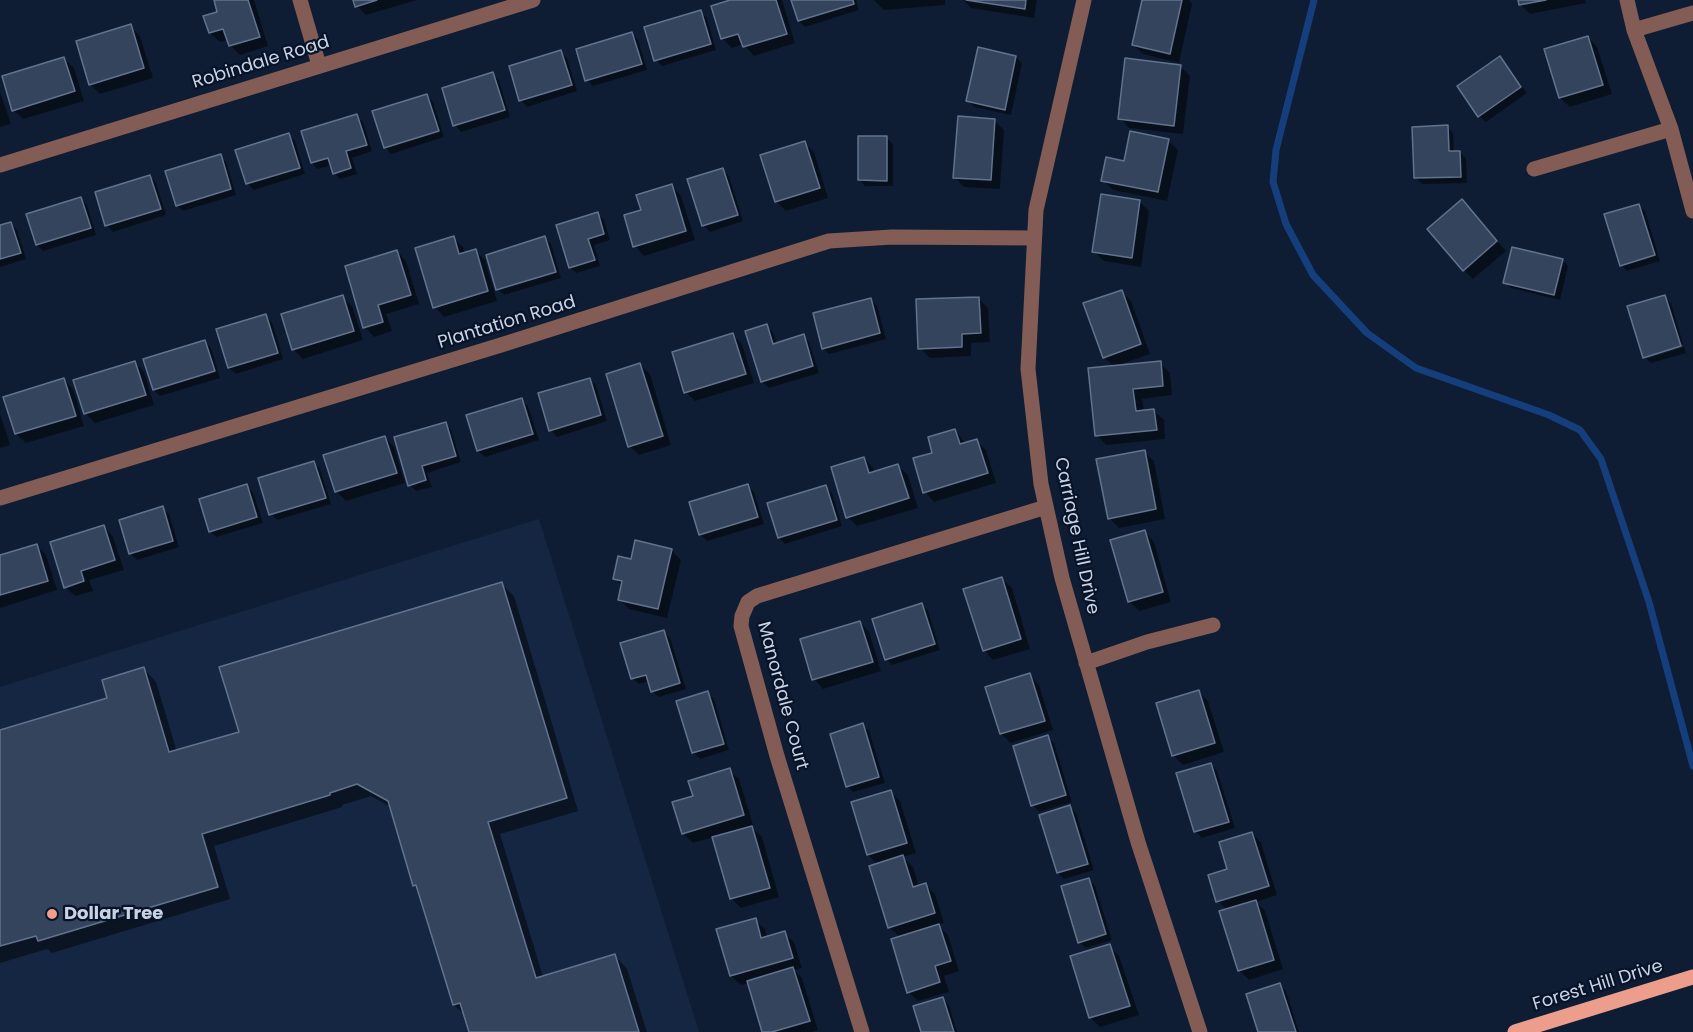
<!DOCTYPE html>
<html>
<head>
<meta charset="utf-8">
<style>
  body { margin:0 }
  canvas { display:block; background:#0e1d33 }
</style>
</head>
<body>
<canvas width="1693" height="1032"></canvas>
<script>
const g = document.querySelector('canvas').getContext('2d');
g.lineJoin = 'round';
function paint(path, color) {
  g.fillStyle = color;
  g.fill(path, 'evenodd');
}
function toPath(rows) {
  const path = new Path2D();
  for (const r of rows) {
    path.moveTo(r[0], r[1]);
    for (let i = 2; i < r.length; i += 2) path.lineTo(r[i], r[i + 1]);
  }
  return path;
}
function strokePath(path, color, width, dash) {
  g.strokeStyle = color;
  g.lineWidth = width;
  g.lineCap = dash ? 'butt' : 'round';
  g.setLineDash(dash || []);
  g.stroke(path);
}
function label(font, color, halo, rows, align = 'center') {
  g.font = font + ' Poppins,sans-serif';
  g.lineWidth = 4.5;
  g.setLineDash([]);
  g.textBaseline = 'middle';
  g.strokeStyle = halo;
  g.fillStyle = color;
  for (const [text, x, y, turn = 0] of rows) {
    g.save();
    g.translate(x, y);
    g.rotate((+turn || 0) * Math.PI / 180);
    g.textAlign = isNaN(turn) ? turn : align;
    if (halo) g.strokeText(text, 0, 0);
    g.fillText(text, 0, 0);
    g.restore();
  }
}
paint(toPath([
  [539,519,699,1032,0,1032,0,687]
]), '#142641');
paint(toPath([
  [215,0,254,0,268,46,240,55,230,45,228,40,220,42,210,33,219,13],
  [355,0,417,0,366,15,357,6],
  [736,0,782,0,795,43,754,56,743,44,732,48,722,38],
  [793,0,856,0,859,10,805,27,799,21],
  [874,0,945,0,945,5,884,10],
  [963,0,1037,0,1034,18,971,8],
  [1144,0,1189,0,1192,4,1179,63,1143,54,1133,45],
  [1519,0,1585,0,1586,3,1530,14,1520,4],
  [700,12,707,18,716,50,662,66,656,60],
  [130,26,140,36,153,78,100,94,91,85],
  [632,34,638,40,647,70,593,86,587,80],
  [1588,37,1597,47,1612,94,1570,107,1560,98],
  [561,52,567,58,577,91,527,107,521,100],
  [1016,57,1022,63,1011,115,974,107,968,100],
  [1500,58,1527,93,1486,122,1479,116],
  [64,59,74,68,84,101,23,119,13,110],
  [1180,66,1190,76,1183,134,1129,128,1120,118],
  [492,74,499,80,510,117,461,132,455,125],
  [0,92,11,124,0,127],
  [427,95,433,102,444,137,391,154,385,147],
  [357,116,363,122,372,151,352,158,357,174,340,179,334,173,332,165,318,169,312,163],
  [994,120,1004,130,1000,189,964,187,955,177],
  [1447,127,1453,133,1454,152,1460,152,1466,159,1467,183,1422,184,1416,178],
  [289,135,295,141,305,174,254,190,247,183],
  [887,138,893,144,893,186,865,186,859,179],
  [1168,140,1178,150,1167,201,1113,190,1103,180,1125,163],
  [805,143,814,152,828,198,786,211,776,201],
  [220,156,226,162,236,195,183,211,177,205],
  [723,169,729,176,743,221,710,232,703,225],
  [150,176,156,183,166,215,113,232,107,225],
  [672,186,681,196,695,240,644,256,635,246,643,211],
  [81,198,87,205,96,235,43,251,37,245],
  [1140,202,1149,211,1141,267,1104,261,1094,252],
  [1638,205,1645,211,1660,261,1627,271,1621,265],
  [1471,211,1506,251,1473,279,1464,270],
  [598,214,604,220,610,240,594,245,600,266,576,273,570,267],
  [11,223,17,230,26,259,0,267,0,227],
  [453,238,463,247,465,254,475,251,485,260,497,301,444,317,435,307],
  [545,238,551,244,561,278,504,295,498,289],
  [397,251,406,261,419,304,386,314,392,331,374,337,365,327],
  [1562,260,1568,266,1560,300,1511,288,1505,282],
  [1121,291,1131,301,1150,354,1116,366,1160,363,1170,373,1172,395,1142,399,1144,411,1154,411,1164,420,1165,439,1106,445,1097,435,1114,367,1104,357],
  [342,297,352,306,363,340,303,359,293,349],
  [1664,297,1671,303,1683,344,1646,355,1646,359,1684,347,1686,353,1651,363,1644,357],
  [978,298,988,308,990,342,971,343,971,356,930,358,920,348],
  [871,299,877,306,886,339,829,354,823,348],
  [265,315,272,322,283,359,236,374,229,368],
  [767,326,773,332,777,344,803,336,809,342,819,373,769,388,762,382,747,332],
  [733,335,742,344,754,383,695,401,686,392],
  [205,341,211,348,220,378,160,396,154,390],
  [135,363,144,372,154,405,95,423,85,413],
  [640,365,650,374,671,445,639,455,629,446],
  [589,379,596,385,607,421,557,437,551,430],
  [64,380,73,389,84,426,26,443,16,434,5,398],
  [522,400,528,406,539,440,485,457,478,451],
  [0,413,10,445,0,448],
  [445,423,451,430,461,462,427,473,432,487,416,491,410,485],
  [955,430,966,444,977,441,986,450,996,483,934,502,925,492,934,453],
  [385,437,394,447,405,483,346,501,336,491],
  [1144,452,1154,461,1165,519,1119,528,1109,518],
  [864,458,873,468,875,473,898,466,908,475,918,508,857,526,848,517],
  [314,463,320,469,331,504,277,520,271,514],
  [247,486,253,492,263,523,216,537,210,531],
  [748,486,754,492,764,524,707,541,701,535,691,503],
  [826,487,832,493,842,526,785,544,779,538],
  [162,508,169,514,179,547,137,560,131,554],
  [104,527,113,537,124,570,89,580,93,591,75,596,65,587],
  [1145,532,1154,542,1171,602,1139,611,1129,601],
  [37,546,46,555,57,590,0,608,0,557],
  [671,550,681,560,667,618,629,609,619,599,622,586,614,578,632,560],
  [1002,579,1012,588,1030,649,993,660,984,650],
  [501,584,514,596,578,811,500,834,543,977,615,956,627,969,647,1032,470,1032,466,1016,454,1005,419,890,415,886,391,807,371,796,342,805,342,807,214,846,230,899,52,953,47,949,0,963,0,732,109,699,144,669,156,682,177,752,241,733],
  [922,605,928,611,940,650,892,665,886,659],
  [860,622,869,632,881,671,823,689,814,679],
  [664,631,670,638,686,689,659,697,652,691,649,681,639,684,632,678],
  [1030,675,1039,685,1053,730,1011,743,1001,734],
  [1198,691,1208,701,1224,752,1183,765,1173,755],
  [708,693,714,699,729,750,700,759,694,753,678,702],
  [863,725,869,731,885,783,853,792,847,786],
  [1047,737,1054,743,1072,802,1039,812,1033,805],
  [1211,764,1217,771,1235,828,1202,838,1196,832],
  [729,770,739,779,753,825,750,826,762,837,779,897,741,908,732,899,714,837,693,843,683,833,695,797],
  [891,792,900,801,916,853,903,857,913,867,919,887,926,885,935,894,944,923,938,925,948,935,959,971,944,976,949,992,918,1001,908,992,900,937,889,927,878,865,868,855],
  [1070,807,1076,813,1094,870,1064,879,1058,873],
  [1252,833,1261,843,1277,895,1256,902,1265,911,1283,969,1249,980,1239,970,1227,910,1218,901,1229,870],
  [1089,879,1095,886,1112,940,1086,948,1079,942],
  [755,920,765,929,767,938,784,933,794,942,802,968,794,970,802,978,818,1030,812,1032,764,1032,749,983,741,985,731,976],
  [1109,946,1119,956,1139,1015,1100,1027,1090,1017],
  [1280,985,1286,991,1299,1032,1260,1032],
  [943,999,949,1005,957,1032,922,1032]
]), '#0007');
strokePath(toPath([
  [1314,0,1276,150,1273,182,1286,224,1313,275,1367,333,1416,368,1549,415,1580,430,1601,459,1649,602,1693,766]
]), '#153e7d', 7);
const building = toPath([
  [214,0,248,0,260,37,229,46,223,29,209,33,203,16,217,12,214,0],
  [353,0,377,0,355,7,353,0],
  [730,0,776,0,787,34,743,47,738,34,721,39,711,6,730,0],
  [791,0,853,0,854,4,798,21,791,0],
  [966,0,1026,0,1025,9,966,0],
  [1142,0,1182,0,1170,54,1132,45,1142,0],
  [1518,0,1546,0,1519,5,1518,0],
  [701,10,711,44,654,61,644,27,701,10],
  [131,24,144,68,89,85,76,41,131,24],
  [632,32,642,64,585,81,576,49,632,32],
  [1588,36,1603,85,1559,98,1544,49,1588,36],
  [978,47,1016,56,1005,110,966,101,978,47],
  [561,50,572,85,519,101,509,66,561,50],
  [1500,56,1521,87,1478,117,1457,86,1500,56],
  [64,57,75,91,12,111,2,76,64,57],
  [1125,58,1181,65,1174,126,1118,119,1125,58],
  [493,72,505,110,453,126,442,88,493,72],
  [427,94,439,131,384,148,372,111,427,94],
  [357,114,367,145,346,151,351,168,333,174,328,158,311,163,301,131,357,114],
  [958,116,995,119,991,180,953,178,958,116],
  [1448,125,1449,151,1460,151,1461,177,1414,178,1412,127,1448,125],
  [1130,131,1169,139,1158,192,1101,181,1106,157,1124,161,1130,131],
  [289,133,300,168,246,184,235,150,289,133],
  [858,136,887,136,887,181,858,180,858,136],
  [805,141,820,188,775,202,760,155,805,141],
  [221,154,231,189,176,206,165,171,221,154],
  [723,168,738,215,702,226,687,179,723,168],
  [150,175,161,209,105,226,95,192,150,175],
  [672,184,686,231,633,247,624,215,641,210,636,195,672,184],
  [1101,194,1140,200,1132,258,1092,252,1101,194],
  [81,197,91,228,36,245,26,214,81,197],
  [1462,199,1497,241,1463,271,1427,229,1462,199],
  [1639,204,1655,255,1620,266,1604,214,1639,204],
  [598,212,604,234,588,239,595,260,569,268,556,225,598,212],
  [11,222,21,253,0,259,0,225,11,222],
  [454,236,459,254,476,249,488,291,433,308,415,248,454,236],
  [545,236,556,272,496,290,486,255,545,236],
  [1512,247,1563,259,1554,295,1503,283,1512,247],
  [397,250,411,295,378,305,383,322,363,328,345,266,397,250],
  [1122,290,1141,344,1103,358,1083,303,1122,290],
  [343,295,354,331,292,350,281,314,343,295],
  [1665,295,1681,346,1643,358,1627,306,1665,295],
  [979,297,981,333,962,334,962,347,918,349,916,299,979,297],
  [871,298,880,333,822,349,813,313,871,298],
  [266,314,278,353,228,368,216,329,266,314],
  [767,324,773,344,804,334,813,366,761,382,745,331,767,324],
  [733,333,746,374,684,393,672,352,733,333],
  [205,340,215,371,153,390,143,359,205,340],
  [135,361,146,395,84,414,73,380,135,361],
  [1161,361,1163,386,1133,389,1136,411,1154,409,1157,430,1095,436,1088,368,1161,361],
  [640,363,663,436,628,447,606,374,640,363],
  [64,378,76,416,15,434,3,397,64,378],
  [590,378,601,415,549,431,538,393,590,378],
  [522,398,533,434,477,451,466,415,522,398],
  [446,422,456,456,422,466,426,480,408,486,394,437,446,422],
  [955,429,960,444,977,439,988,473,923,493,913,458,932,453,928,437,955,429],
  [385,436,397,473,335,492,323,455,385,436],
  [1145,450,1156,509,1108,519,1096,459,1145,450],
  [864,457,869,473,898,464,909,498,846,518,831,467,864,457],
  [314,461,326,498,269,515,258,478,314,461],
  [247,484,257,517,209,532,199,499,247,484],
  [748,484,758,517,699,535,689,502,748,484],
  [826,485,837,520,778,538,767,503,826,485],
  [163,506,173,541,129,554,119,520,163,506],
  [104,525,115,560,81,571,84,581,64,588,50,542,104,525],
  [1145,530,1163,592,1128,602,1110,540,1145,530],
  [635,540,672,549,658,609,618,600,622,581,613,579,618,556,631,559,635,540],
  [37,544,48,581,0,595,0,555,37,544],
  [1002,577,1021,639,983,651,963,589,1002,577],
  [502,582,567,798,488,822,536,978,615,954,639,1032,469,1032,460,1003,453,1005,416,885,413,886,388,801,357,784,330,793,330,795,202,834,218,887,38,941,36,936,0,946,0,730,107,698,102,680,144,667,169,752,239,732,219,667,502,582],
  [922,603,935,644,885,660,872,619,922,603],
  [860,621,873,662,812,680,800,639,860,621],
  [664,630,680,683,651,692,646,675,631,679,620,643,664,630],
  [1030,673,1045,721,1000,734,985,687,1030,673],
  [1199,690,1215,743,1172,756,1156,703,1199,690],
  [708,691,724,744,692,753,676,701,708,691],
  [863,723,879,777,846,787,830,734,863,723],
  [1048,735,1066,795,1031,806,1013,746,1048,735],
  [1211,763,1229,822,1194,832,1176,773,1211,763],
  [730,768,744,815,682,834,672,802,693,796,688,781,730,768],
  [891,790,907,843,867,855,851,802,891,790],
  [1070,805,1088,864,1057,873,1039,815,1070,805],
  [752,826,770,888,730,899,712,837,752,826],
  [1252,832,1269,886,1216,902,1208,875,1227,869,1219,842,1252,832],
  [903,855,913,887,926,883,935,913,888,928,869,866,903,855],
  [1089,878,1106,934,1078,943,1061,886,1089,878],
  [1256,900,1274,960,1238,971,1219,911,1256,900],
  [756,918,761,938,785,931,793,958,730,976,716,929,756,918],
  [939,924,951,961,935,966,940,982,907,993,891,939,939,924],
  [1110,944,1130,1006,1089,1018,1070,956,1110,944],
  [793,967,810,1021,772,1032,762,1032,747,981,793,967],
  [1280,983,1296,1032,1258,1032,1246,994,1280,983],
  [943,997,954,1032,921,1032,913,1006,943,997]
]);
paint(building, '#34445d');
strokePath(building, '#61738e', 1.5);
strokePath(toPath([
  [300,0,319,65],
  [1084,0,1036,210,1028,369,1041,484,1062,578,1138,842,1200,1032],
  [1627,0,1634,30,1671,129,1693,211],
  [1634,30,1693,13],
  [0,165,533,0],
  [1534,169,1671,129],
  [0,498,501,345,829,241,892,237,1034,238],
  [1086,663,1147,642,1213,625],
  [862,1032,777,756,741,626,742,616,748,602,757,596,1046,507]
]), '#835d55', 15);
strokePath(toPath([
  [1515,1032,1693,977]
]), '#ec9d8c', 15);
for (const [x, y, r, color] of [
  [52,914,6,"#f49d8b"]
]) {
  const dot = new Path2D();
  dot.arc(x, y, r, 0, 2 * Math.PI);
  g.fillStyle = color;
  g.fill(dot);
  strokePath(dot, '#061329', 2);
}
label('18px', '#c9d3e2', '#061329', [
  ["Robindale Road",261,63,-17],
  ["Plantation Road",507,323,-17],
  ["Carriage Hill Drive",1076,536,78],
  ["Manordale Court",782,696,75],
  ["Forest Hill Drive",1598,986,-17]
]);
label('bold 18px', '#c9d3e2', '#061329', [
  ["Dollar Tree",64,914]
], 'left');
</script>
</body>
</html>
